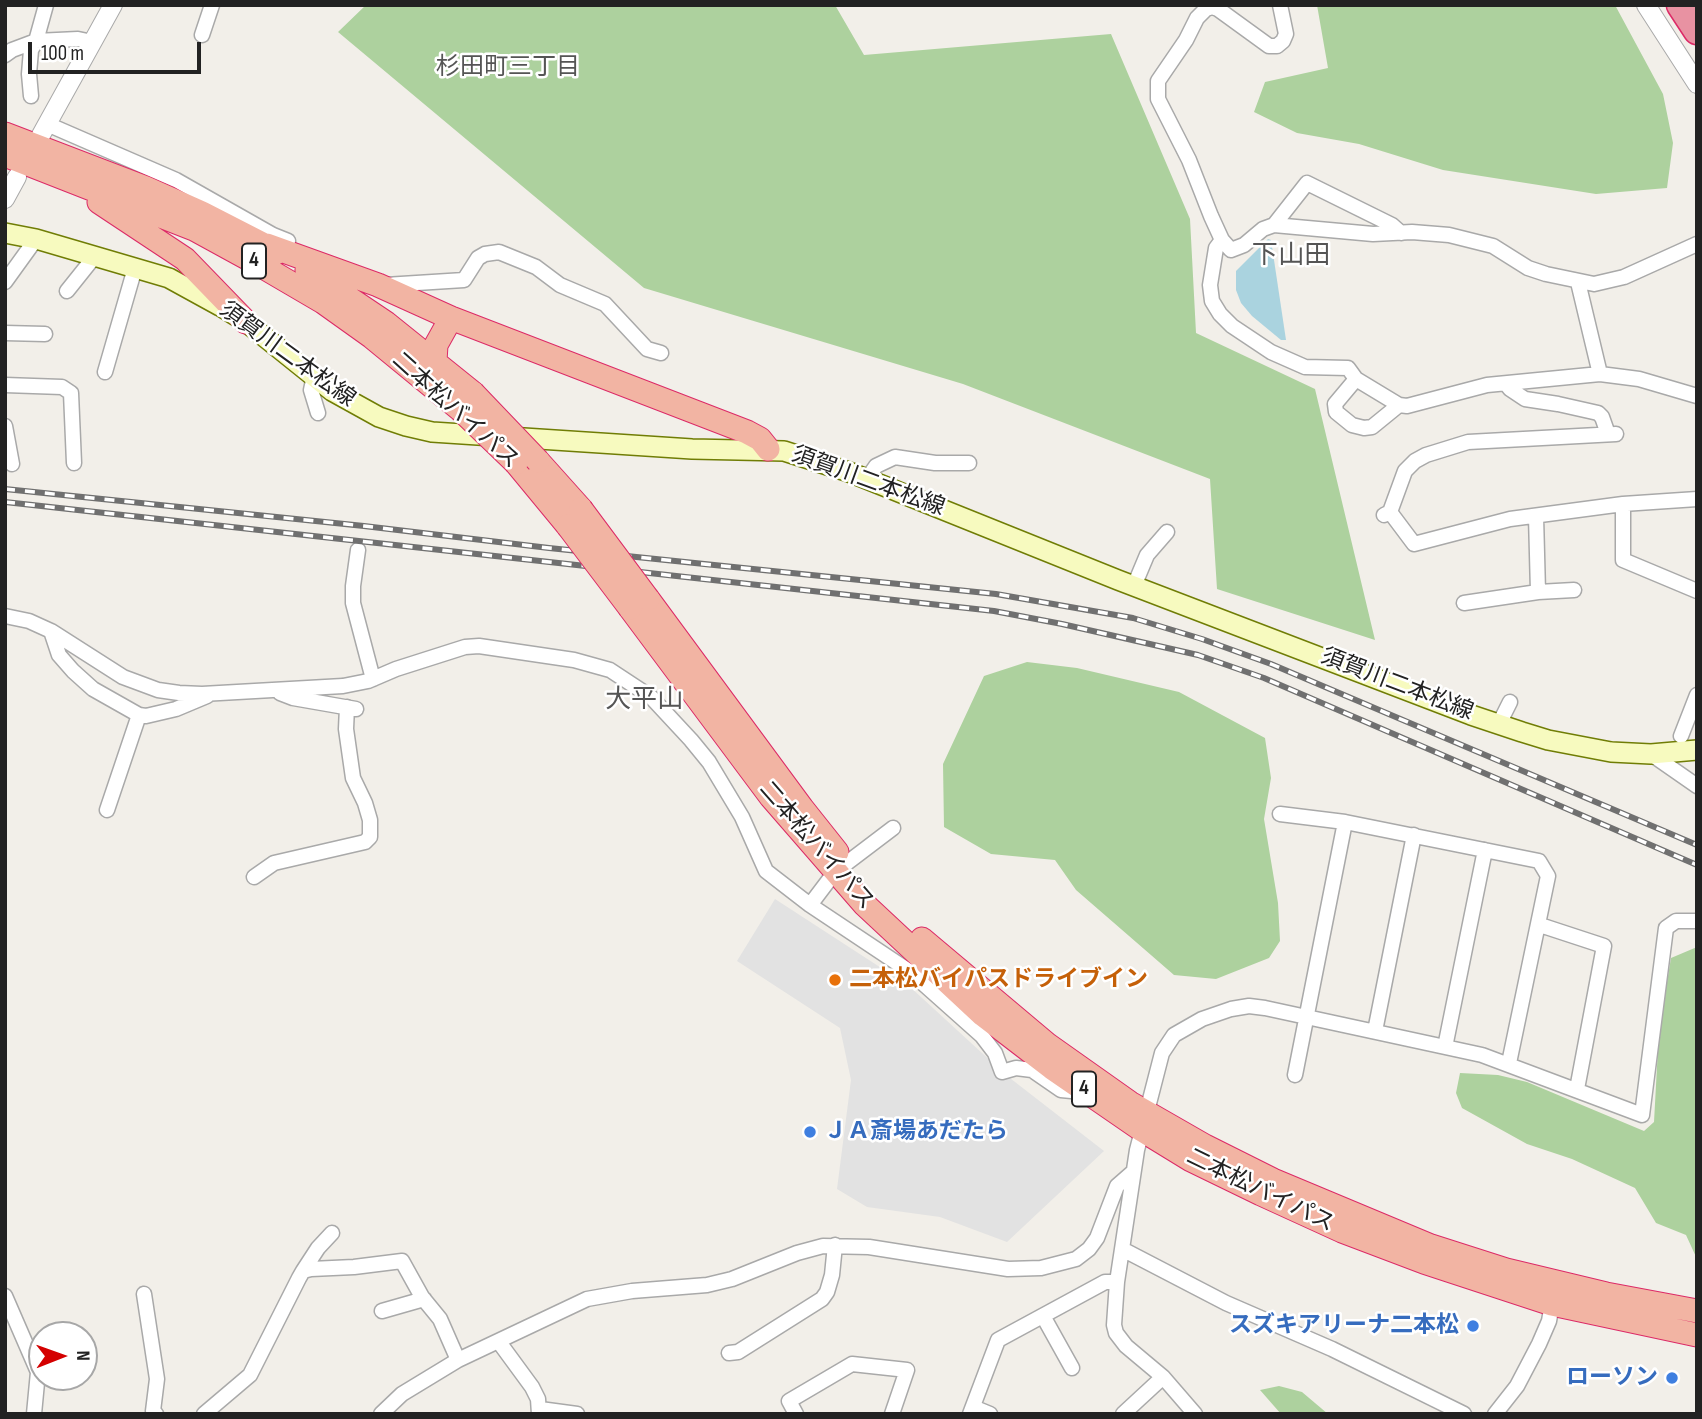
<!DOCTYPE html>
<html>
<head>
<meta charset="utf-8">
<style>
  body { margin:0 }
  #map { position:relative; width:1702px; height:1419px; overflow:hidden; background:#f2efe9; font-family:"Sofia Sans Condensed",sans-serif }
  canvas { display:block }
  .frame { position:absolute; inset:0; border:7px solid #222; pointer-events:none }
  .north { position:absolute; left:28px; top:1321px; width:70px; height:70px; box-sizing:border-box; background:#fff; border:2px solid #a7a7a7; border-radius:50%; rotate:89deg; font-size:19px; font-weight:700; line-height:28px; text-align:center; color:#222 }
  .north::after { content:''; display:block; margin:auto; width:24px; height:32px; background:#d40000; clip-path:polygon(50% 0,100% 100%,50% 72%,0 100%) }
  .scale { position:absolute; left:28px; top:42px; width:173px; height:32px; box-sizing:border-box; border:4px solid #222; border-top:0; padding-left:9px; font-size:21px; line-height:24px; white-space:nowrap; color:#222; -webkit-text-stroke:5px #fff; paint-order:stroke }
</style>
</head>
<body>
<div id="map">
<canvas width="1702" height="1419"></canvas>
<div class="frame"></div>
<div class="north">N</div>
<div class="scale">100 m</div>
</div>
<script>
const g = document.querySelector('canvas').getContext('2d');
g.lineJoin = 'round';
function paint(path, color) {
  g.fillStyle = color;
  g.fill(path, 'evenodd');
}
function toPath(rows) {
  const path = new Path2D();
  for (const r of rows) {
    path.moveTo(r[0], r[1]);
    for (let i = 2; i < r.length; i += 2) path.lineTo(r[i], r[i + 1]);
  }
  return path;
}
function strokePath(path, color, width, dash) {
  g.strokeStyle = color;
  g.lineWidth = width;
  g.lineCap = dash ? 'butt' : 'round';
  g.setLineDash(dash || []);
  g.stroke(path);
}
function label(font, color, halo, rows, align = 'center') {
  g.font = font + ' "Sofia Sans Condensed","Noto Sans JP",sans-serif';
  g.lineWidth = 5;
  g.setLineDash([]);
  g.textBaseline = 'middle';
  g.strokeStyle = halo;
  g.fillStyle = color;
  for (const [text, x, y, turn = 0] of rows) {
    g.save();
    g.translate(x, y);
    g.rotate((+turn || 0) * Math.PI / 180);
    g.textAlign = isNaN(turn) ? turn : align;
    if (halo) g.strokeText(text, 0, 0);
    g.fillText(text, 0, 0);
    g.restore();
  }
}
paint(toPath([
  [366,5,835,5,864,55,1111,34,1190,219,1196,333,1315,389,1375,640,1217,589,1210,479,963,384,644,288,338,32],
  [1317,5,1615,5,1663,94,1673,143,1667,188,1596,194,1443,170,1359,144,1297,133,1254,112,1265,82,1328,68],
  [1027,662,1077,668,1179,692,1265,738,1271,778,1264,819,1278,903,1280,941,1269,958,1216,979,1174,975,1076,890,1055,860,991,854,944,827,943,764,984,676],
  [1697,947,1697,1259,1686,1235,1656,1223,1635,1188,1572,1159,1527,1144,1462,1108,1456,1093,1460,1073,1498,1075,1527,1082,1644,1131,1654,1122,1659,1030,1671,958],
  [1279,1386,1302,1392,1328,1414,1281,1414,1260,1390]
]), '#add19e');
paint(toPath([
  [775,899,909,986,1006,1075,1104,1151,1007,1242,940,1217,867,1207,837,1189,851,1080,840,1028,737,961]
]), '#e2e2e2');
paint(toPath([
  [1268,239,1271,240,1286,340,1281,340,1252,316,1241,303,1236,290,1236,271]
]), '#aad3df');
const minor = toPath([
  [1280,5,1286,34,1283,41,1277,46,1269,46,1218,9,1212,7,1206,9,1197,18,1186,40,1158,81,1158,99,1189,160,1211,216,1222,240,1231,250,1244,245,1263,229,1274,225,1373,234,1412,232,1449,235,1493,246,1528,268,1546,274,1594,284,1624,277,1697,244],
  [202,35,212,5],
  [5,55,12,50,36,41,78,39,92,42],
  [31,96,29,74,31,50,36,41,46,5],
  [47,124,176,180,273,235,288,241],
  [1274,225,1307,183,1392,225,1401,233],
  [1222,240,1216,248,1210,285,1212,301,1220,314,1232,326,1271,352,1305,367,1348,368,1356,379,1399,405,1407,406,1487,385,1600,374,1639,379,1697,396],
  [5,282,36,239],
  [1578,282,1600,374],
  [385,285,464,280,478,258,485,254,499,252,536,267,560,285,605,304,647,349,661,353],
  [67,291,95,256],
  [5,333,45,334],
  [105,372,135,268],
  [314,376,311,390,318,413],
  [1356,379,1335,404,1336,412,1352,425,1364,428,1372,427,1399,405],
  [1506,384,1510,389,1525,399,1558,404,1598,413,1602,417,1608,434],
  [5,385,62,387,71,393,74,463],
  [5,426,12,464],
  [867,479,876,466,895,457,935,463,969,463],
  [1623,504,1623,560,1697,591],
  [1390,512,1414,544,1510,519,1623,504,1697,499],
  [1384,515,1390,512,1405,471,1415,461,1426,455,1468,442,1616,434],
  [1536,516,1538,592],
  [358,550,353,586,353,603,373,679],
  [1134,586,1147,555,1167,532],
  [1464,603,1538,592,1574,590],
  [5,616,29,621,51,631,123,677,158,690,179,693,202,694,343,686,368,681,396,669,465,647,479,646,574,660,610,670,651,697,691,740,709,762,742,817,766,871,810,905,909,971,982,1036,995,1053,1002,1072,1016,1068,1032,1070,1061,1090,1082,1092],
  [51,631,59,655,73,671,93,689,139,715,146,716,176,709,207,696],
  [280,693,293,698,356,709],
  [1499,724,1510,702],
  [1681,736,1697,695],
  [1651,754,1697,786],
  [107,810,139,715],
  [1280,814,1345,822],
  [254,877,274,863,365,842,370,837,370,820,365,803,353,778,346,729,347,707],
  [810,905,835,872,893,828],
  [1540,925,1604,946,1577,1089],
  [1375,1031,1414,835],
  [1445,1047,1485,850],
  [1295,1075,1345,822,1539,861,1548,876,1509,1063],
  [1122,1249,1226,1303,1332,1349,1464,1414],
  [303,1271,318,1248,332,1233],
  [144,1294,157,1379,153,1411,156,1414],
  [5,1296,38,1372,34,1414],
  [382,1311,424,1299],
  [1043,1316,1072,1368],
  [499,1342,532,1387,538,1399,539,1414],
  [729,1353,738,1352,822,1299,827,1292,832,1275,835,1245],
  [973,1407,990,1414],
  [540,1409,577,1414],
  [204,1414,250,1375,299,1278,303,1271,311,1269,354,1267,402,1261,422,1297,440,1319,458,1360],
  [381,1414,402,1394,458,1360,587,1299,632,1291,707,1285,732,1279,797,1253,823,1246,869,1247,1008,1269,1041,1268,1076,1259,1089,1249,1097,1238,1117,1186,1133,1172],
  [796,1414,789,1401,852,1364,907,1370,892,1414],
  [970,1414,998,1340,1105,1282,1117,1282],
  [1123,1414,1163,1377],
  [1195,1414,1163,1377,1126,1346,1116,1333,1114,1325,1117,1282,1137,1150,1162,1053,1174,1035,1202,1019,1231,1009,1249,1006,1265,1008,1482,1055,1642,1115,1666,928,1676,921,1697,921],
  [1495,1414,1517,1386,1539,1344,1549,1321,1552,1304]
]);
const tertiary = toPath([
  [1646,5,1697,84],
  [41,135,113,5],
  [5,199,17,177]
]);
const secondary = toPath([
  [5,233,36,239,169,278,220,306,246,322,332,391,379,417,406,426,432,432,692,449,784,451,849,472,1118,580,1471,715,1522,732,1548,740,1611,752,1651,754,1697,750]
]);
const trunk = toPath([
  [5,134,146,188,202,213,278,252],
  [5,155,194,229,258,264,323,302,372,337,461,410],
  [99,202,185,259,246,322],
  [267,245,378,285,451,318,747,432,760,439,768,449],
  [307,270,386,323,473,393],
  [430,373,435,361,436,345,451,318],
  [538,461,581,509],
  [516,463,568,526],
  [648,599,802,808,837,852],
  [630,608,771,797,864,904,983,1015,1052,1068,1142,1130,1191,1160,1261,1194,1342,1231,1424,1262,1552,1304,1697,1335],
  [922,939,1048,1045,1130,1103,1205,1146,1273,1180,1431,1246,1506,1270,1606,1294,1697,1311]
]);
const motorway = toPath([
  [1680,5,1697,31]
]);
strokePath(minor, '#a9a9a9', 17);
strokePath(tertiary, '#a9a9a9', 20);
strokePath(secondary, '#707d05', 22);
strokePath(trunk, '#dc2a67', 25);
strokePath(motorway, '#dc2a67', 29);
strokePath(minor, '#fff', 14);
strokePath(tertiary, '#fff', 18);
strokePath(secondary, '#f7fabf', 19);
strokePath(trunk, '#f2b4a3', 23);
strokePath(motorway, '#e892a2', 26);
const rail = toPath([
  [5,489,364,526,549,548,996,594,1133,618,1202,639,1271,664,1697,845],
  [5,502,994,611,1062,624,1198,655,1264,678,1697,865]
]);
strokePath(rail, '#707070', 6);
strokePath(rail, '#fff', 3.5, [10]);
const trunkBridge = toPath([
  [473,393,538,461],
  [461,410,516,463],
  [581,509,648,599],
  [568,526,630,608]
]);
strokePath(trunkBridge, '#dc2a67', 25, []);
strokePath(trunkBridge, '#f2b4a3', 23);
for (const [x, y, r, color] of [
  [835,980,7,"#e8710a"],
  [810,1132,7,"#3f7fe0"],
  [1473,1326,7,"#3f7fe0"],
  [1672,1378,7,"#3f7fe0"]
]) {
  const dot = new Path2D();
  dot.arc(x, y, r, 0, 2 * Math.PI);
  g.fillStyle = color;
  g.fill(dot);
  strokePath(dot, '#fff', 2.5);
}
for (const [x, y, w] of [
  [254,261,24],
  [1084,1089,24]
]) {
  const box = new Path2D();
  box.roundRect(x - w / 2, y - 17.5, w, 35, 5);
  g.fillStyle = '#fff';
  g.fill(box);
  strokePath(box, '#222', 2);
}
label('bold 21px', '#222', null, [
  ["4",254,261],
  ["4",1084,1089]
]);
label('23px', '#222', '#fff', [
  ["須賀川二本松線",287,355,36],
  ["二本松バイパス",455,411,42],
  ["須賀川二本松線",868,482,20],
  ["須賀川二本松線",1397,685,21],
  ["二本松バイパス",816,846,49],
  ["二本松バイパス",1260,1191,26]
]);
label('bold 23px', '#c56008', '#fff', [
  ["二本松バイパスドライブイン",849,980]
], 'left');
label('bold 23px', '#366cbe', '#fff', [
  ["ＪＡ斎場あだたら",824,1132,"left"],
  ["スズキアリーナ二本松",1459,1326],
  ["ローソン",1658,1378]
], 'right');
label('24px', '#555', '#fff', [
  ["杉田町三丁目",508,68]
]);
label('26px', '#555', '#fff', [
  ["下山田",1291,256],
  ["大平山",644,700]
]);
</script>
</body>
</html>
